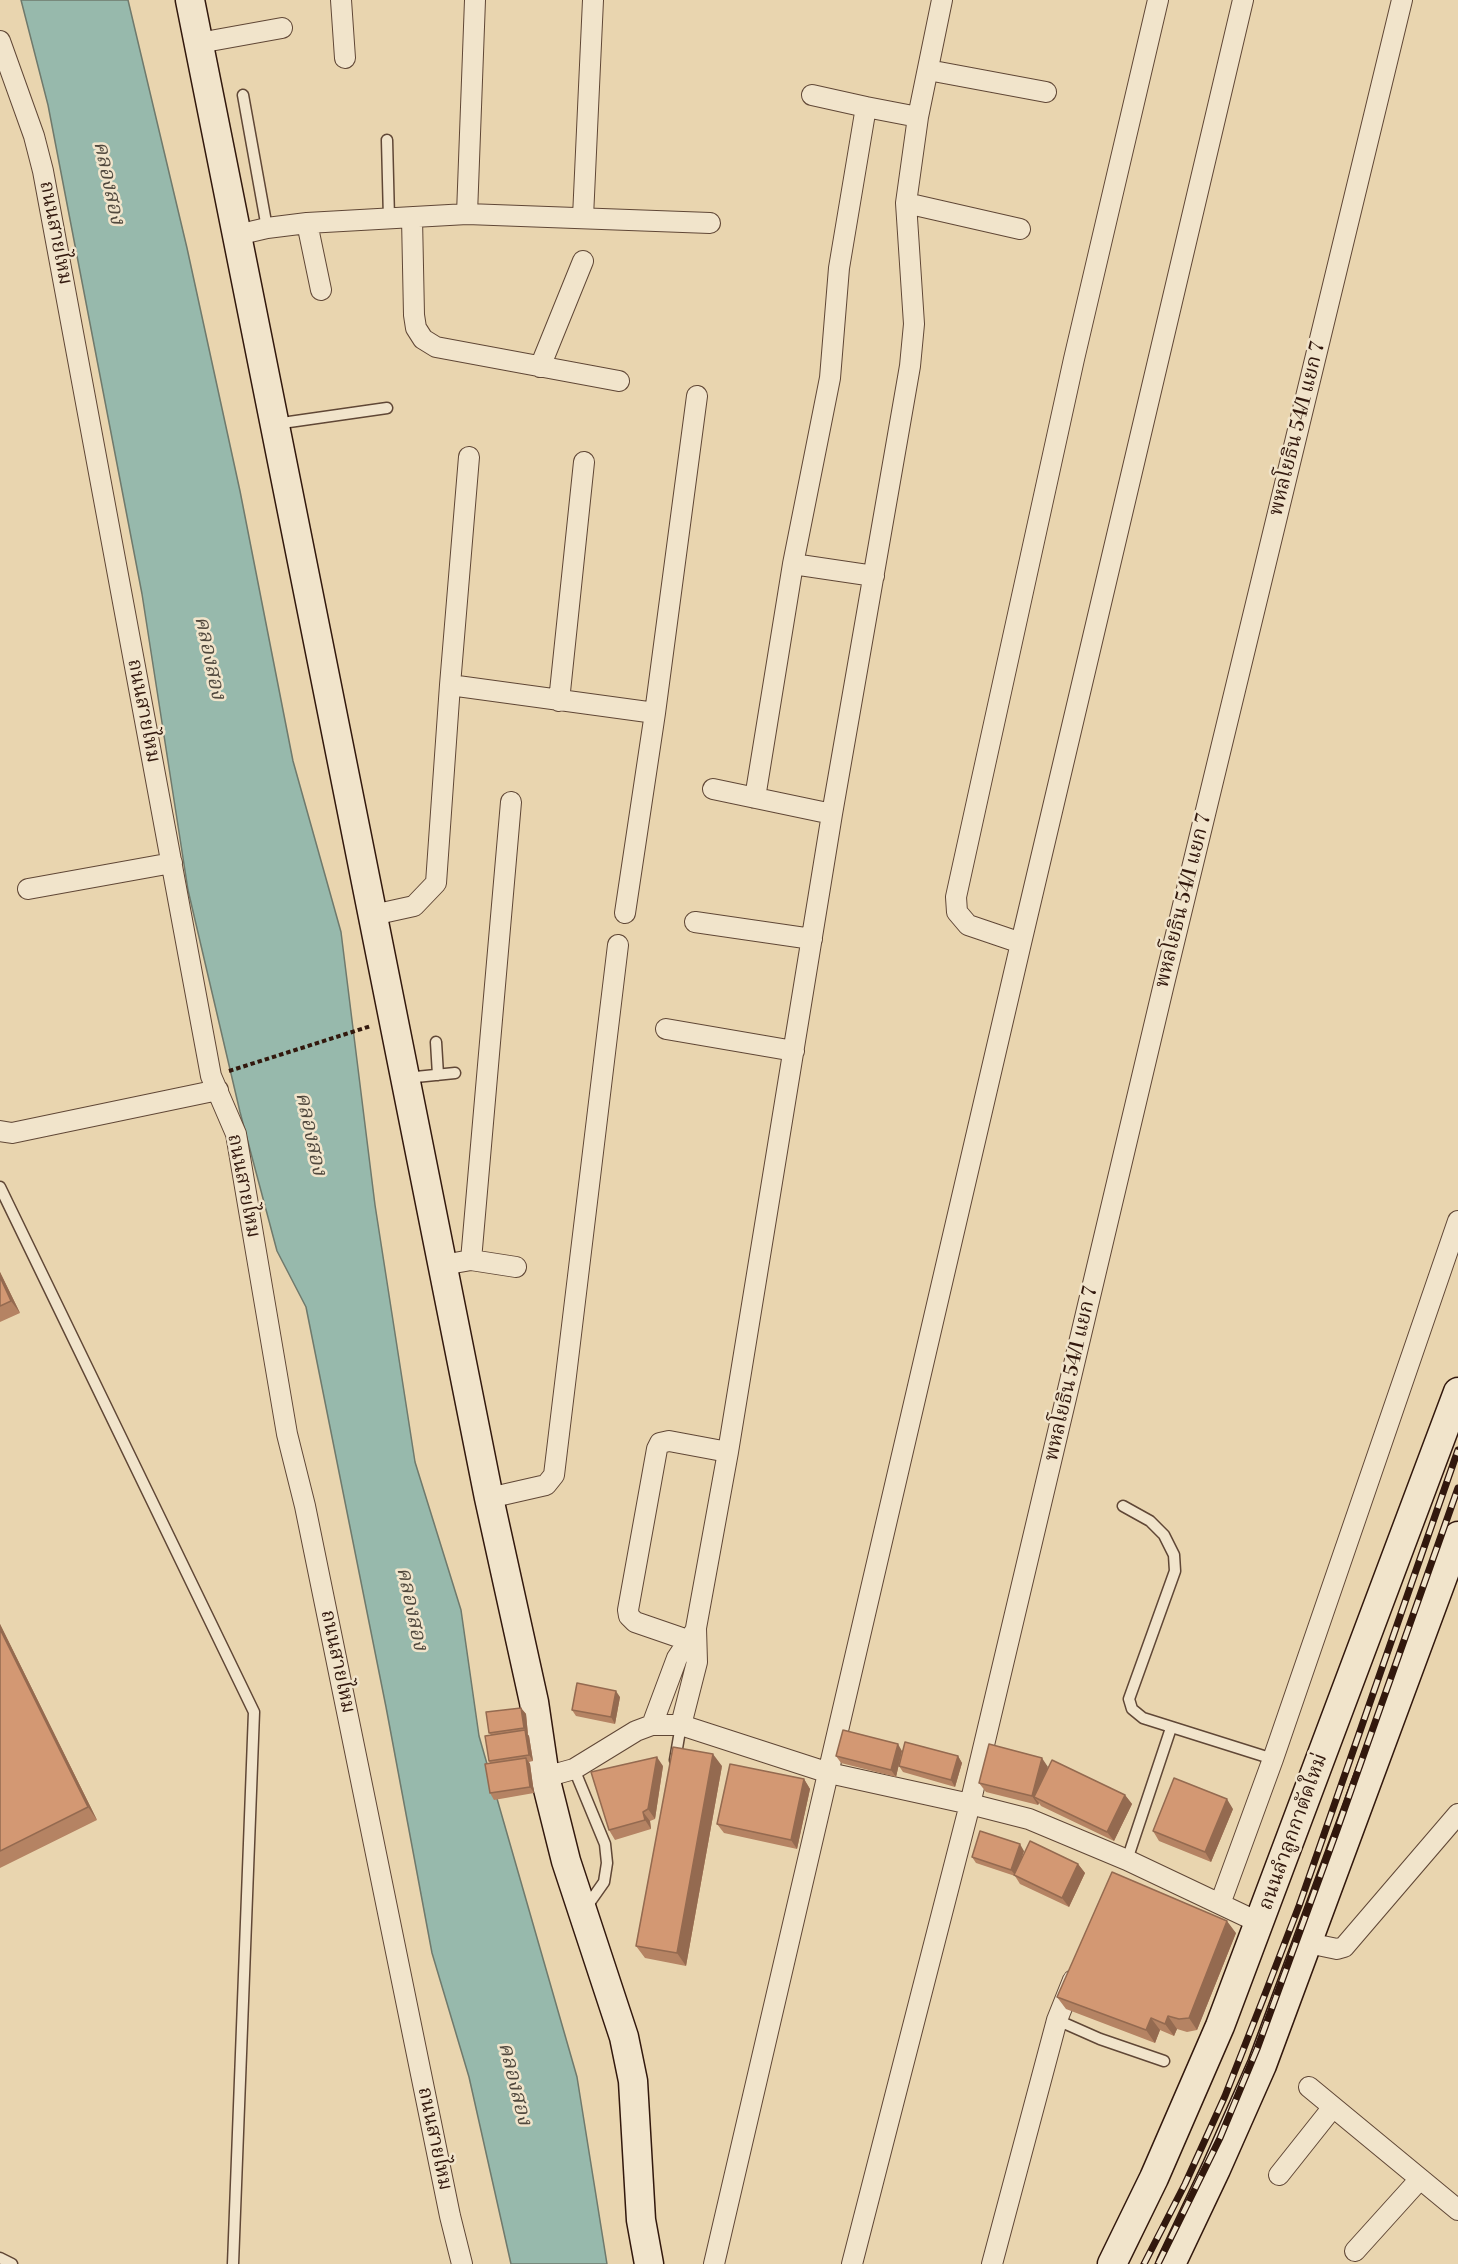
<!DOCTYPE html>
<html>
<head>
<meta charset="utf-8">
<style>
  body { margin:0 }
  canvas { display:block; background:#e9d5af }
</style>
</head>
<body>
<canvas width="1458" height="2264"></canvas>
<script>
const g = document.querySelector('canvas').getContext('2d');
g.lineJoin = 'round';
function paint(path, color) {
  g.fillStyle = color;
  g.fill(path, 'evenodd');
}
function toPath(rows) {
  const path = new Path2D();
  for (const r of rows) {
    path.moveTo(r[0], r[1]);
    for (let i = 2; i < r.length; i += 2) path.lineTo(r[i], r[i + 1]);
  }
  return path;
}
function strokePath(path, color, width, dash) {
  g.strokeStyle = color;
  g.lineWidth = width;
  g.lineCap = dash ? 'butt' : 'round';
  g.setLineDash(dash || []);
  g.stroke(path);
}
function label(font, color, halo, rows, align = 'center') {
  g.font = font + ' "Libre Bodoni","Noto Serif Thai",serif';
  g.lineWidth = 5;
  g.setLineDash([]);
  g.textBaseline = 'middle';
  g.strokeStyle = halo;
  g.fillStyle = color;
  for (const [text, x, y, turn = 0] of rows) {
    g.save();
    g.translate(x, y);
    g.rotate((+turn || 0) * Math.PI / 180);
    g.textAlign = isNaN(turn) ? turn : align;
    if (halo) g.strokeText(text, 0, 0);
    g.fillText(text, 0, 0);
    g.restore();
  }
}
const water = toPath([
  [21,0,128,0,187,248,240,491,293,761,341,932,375,1205,415,1462,461,1610,479,1736,577,2077,607,2264,511,2264,469,2077,432,1953,386,1707,306,1307,277,1251,240,1112,188,890,142,594,48,105,21,0]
]);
paint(water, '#97b9ac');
strokePath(water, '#6f796c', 1.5);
const lane = toPath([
  [243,95,267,228],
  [387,140,389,219],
  [275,424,387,408],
  [436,1042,438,1075],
  [406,1078,455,1073],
  [0,1187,254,1712,233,2264],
  [1123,1506,1150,1521,1164,1535,1174,1555,1175,1571,1129,1699,1132,1709,1143,1718,1273,1759],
  [675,1760,681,1725],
  [574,1769,605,1844,607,1863,604,1882,585,1909],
  [1127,1860,1171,1728],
  [1057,2020,1100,2039,1164,2061],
  [0,2258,12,2264]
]);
const street = toPath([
  [341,0,345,58],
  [0,41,34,136,43,171,211,1076,236,1134,287,1434,305,1506,450,2216,462,2264],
  [199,43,282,28],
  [928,70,1046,92],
  [812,95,866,107],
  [906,203,1020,229],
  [467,214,475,0],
  [583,217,593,0],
  [412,218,414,315,416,328,423,339,436,347,619,381],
  [307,223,321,290],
  [237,235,267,228,307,223,467,214,710,223],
  [540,367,583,261],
  [793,564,874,576],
  [450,685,655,713],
  [559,701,584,462],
  [713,789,832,814],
  [755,798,793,564,830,378,839,268,866,107,918,117],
  [28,889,172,863],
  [625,913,655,713,697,396],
  [373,915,414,906,436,883,450,685,469,457],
  [695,922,812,939],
  [1021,943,968,925,957,912,956,897,1074,359,1158,0],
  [666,1029,794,1051],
  [0,1131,12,1133,218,1090],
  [471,1260,511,802],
  [443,1265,471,1260,516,1267],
  [489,1498,546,1485,554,1475,618,945],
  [696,1643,635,1622,629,1616,628,1610,657,1449,660,1443,669,1441,728,1452],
  [652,1725,677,1658,695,1631],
  [681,1725,697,1662,696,1628,728,1452,832,814,910,366,914,324,906,203,918,117,942,0],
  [545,1777,574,1769,636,1731,652,1725,681,1725,829,1773,970,1804,1029,1819,1127,1860,1260,1923],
  [1220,1904,1273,1759,1458,1221],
  [1308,1943,1337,1949,1344,1947,1458,1814],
  [1309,2087,1458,2210],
  [1279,2175,1333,2107],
  [1355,2251,1420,2179],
  [714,2264,1021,943,1243,0],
  [852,2264,970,1804,1163,988,1402,0],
  [992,2264,1057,2020,1073,1980]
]);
const secondary = toPath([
  [190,0,489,1498,534,1702,545,1777,566,1861,624,2037,633,2081,641,2220,649,2264],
  [1112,2264,1154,2178,1220,2026,1458,1392],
  [1171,2264,1216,2169,1262,2065,1458,1536]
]);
strokePath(lane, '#604736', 13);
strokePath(street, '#604736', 22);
strokePath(secondary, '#32180d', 31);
strokePath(toPath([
  [229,1071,371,1026]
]), '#32180d', 4, [4.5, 3]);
strokePath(lane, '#f1e4cb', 10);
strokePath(street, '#f1e4cb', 20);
strokePath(secondary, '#f1e4cb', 28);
const rail = toPath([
  [1144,2264,1185,2184,1225,2096,1267,1989,1299,1906,1458,1450],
  [1158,2264,1220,2138,1257,2049,1337,1830,1458,1488]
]);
strokePath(rail, '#32180d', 7);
strokePath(rail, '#f1e4cb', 4.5, [14]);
paint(toPath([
  [0,1272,20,1313,0,1322],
  [0,1624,97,1820,0,1868],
  [620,1697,615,1724,576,1716,572,1710],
  [521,1708,526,1714,528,1735,529,1736,533,1761,529,1762,530,1764,534,1793,494,1800,490,1793,490,1764,489,1761,491,1735,489,1733],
  [902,1751,896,1777,841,1763,836,1756],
  [958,1756,962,1763,955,1787,903,1772,899,1766],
  [663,1766,655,1819,650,1821,651,1829,615,1840,609,1830],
  [722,1766,686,1966,645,1958,636,1946],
  [1048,1768,1125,1795,1132,1804,1114,1841,1041,1806,1039,1803,1038,1805,986,1792,979,1783],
  [804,1779,810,1789,797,1849,724,1833,717,1824],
  [1233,1809,1211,1862,1159,1841,1153,1831],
  [1024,1851,1021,1859,1078,1864,1085,1873,1069,1907,1020,1884,1015,1876,976,1863,972,1857],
  [1236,1933,1197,2030,1187,2032,1177,2029,1174,2036,1160,2030,1155,2043,1066,2009,1057,1997]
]), '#b58363');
paint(toPath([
  [0,1272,20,1313,11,1301,0,1277],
  [0,1624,97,1820,88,1807,0,1629],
  [616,1691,620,1697,615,1724,611,1717],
  [521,1708,526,1714,528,1735,524,1728],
  [525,1730,529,1736,533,1761,529,1755],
  [898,1744,902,1751,896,1777,891,1770],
  [713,1754,722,1766,686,1966,677,1953],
  [958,1756,962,1763,955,1787,951,1780],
  [657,1757,663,1766,655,1819,648,1809],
  [526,1758,530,1764,534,1793,530,1787],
  [1042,1758,1048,1767,1034,1797,1039,1803,1038,1805,1032,1796],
  [804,1779,810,1789,797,1849,791,1840],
  [1125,1795,1132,1804,1114,1841,1107,1832],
  [1227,1799,1233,1809,1211,1862,1205,1852],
  [643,1812,650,1821,651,1829,645,1820],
  [1020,1844,1024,1851,1016,1876,1011,1870],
  [1078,1864,1085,1873,1069,1907,1062,1898],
  [1227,1921,1236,1933,1197,2030,1189,2018],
  [1168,2016,1177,2029,1174,2036,1165,2024],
  [1151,2018,1160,2030,1155,2043,1146,2030]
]), '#946a50');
const building = toPath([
  [0,1277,11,1301,0,1306,0,1277],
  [0,1629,88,1807,0,1851,0,1629],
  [577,1683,616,1691,611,1717,572,1710,577,1683],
  [521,1708,524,1728,489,1733,486,1712,521,1708],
  [525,1730,529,1755,489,1761,485,1736,525,1730],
  [843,1730,898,1744,891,1770,836,1756,843,1730],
  [905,1742,958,1756,951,1780,899,1766,905,1742],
  [989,1744,1042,1758,1032,1796,979,1783,989,1744],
  [673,1747,713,1754,677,1953,636,1946,673,1747],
  [657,1757,648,1809,643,1812,645,1820,609,1830,591,1772,657,1757],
  [526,1758,530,1787,490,1793,485,1764,526,1758],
  [1052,1760,1125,1795,1107,1832,1034,1797,1052,1760],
  [730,1764,804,1779,791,1840,717,1824,730,1764],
  [1174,1778,1227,1799,1205,1852,1153,1831,1174,1778],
  [980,1831,1020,1844,1011,1870,972,1857,980,1831],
  [1030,1841,1078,1864,1062,1898,1014,1875,1030,1841],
  [1112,1872,1227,1921,1189,2018,1179,2019,1168,2016,1165,2024,1151,2018,1146,2030,1057,1997,1112,1872]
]);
paint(building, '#d39873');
strokePath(building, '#946a50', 1.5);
label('20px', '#32180d', '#f1e4cb', [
  ["ถนนสายไหม",55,233,79],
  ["พหลโยธิน 54/1 แยก 7",1298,429,-76],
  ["ถนนสายไหม",143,711,79],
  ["พหลโยธิน 54/1 แยก 7",1184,901,-76],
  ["ถนนสายไหม",243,1186,79],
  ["พหลโยธิน 54/1 แยก 7",1072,1374,-77],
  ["ถนนสายไหม",337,1662,78],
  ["ถนนลำลูกกาตัดใหม่",1294,1832,-70],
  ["ถนนสายไหม",434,2139,78]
]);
label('italic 21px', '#50483d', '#f1e4cb', [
  ["คลองสอง",108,183,78],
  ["คลองสอง",209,658,78],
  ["คลองสอง",310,1134,78],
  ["คลองสอง",411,1609,78],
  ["คลองสอง",514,2084,76]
]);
</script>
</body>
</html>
